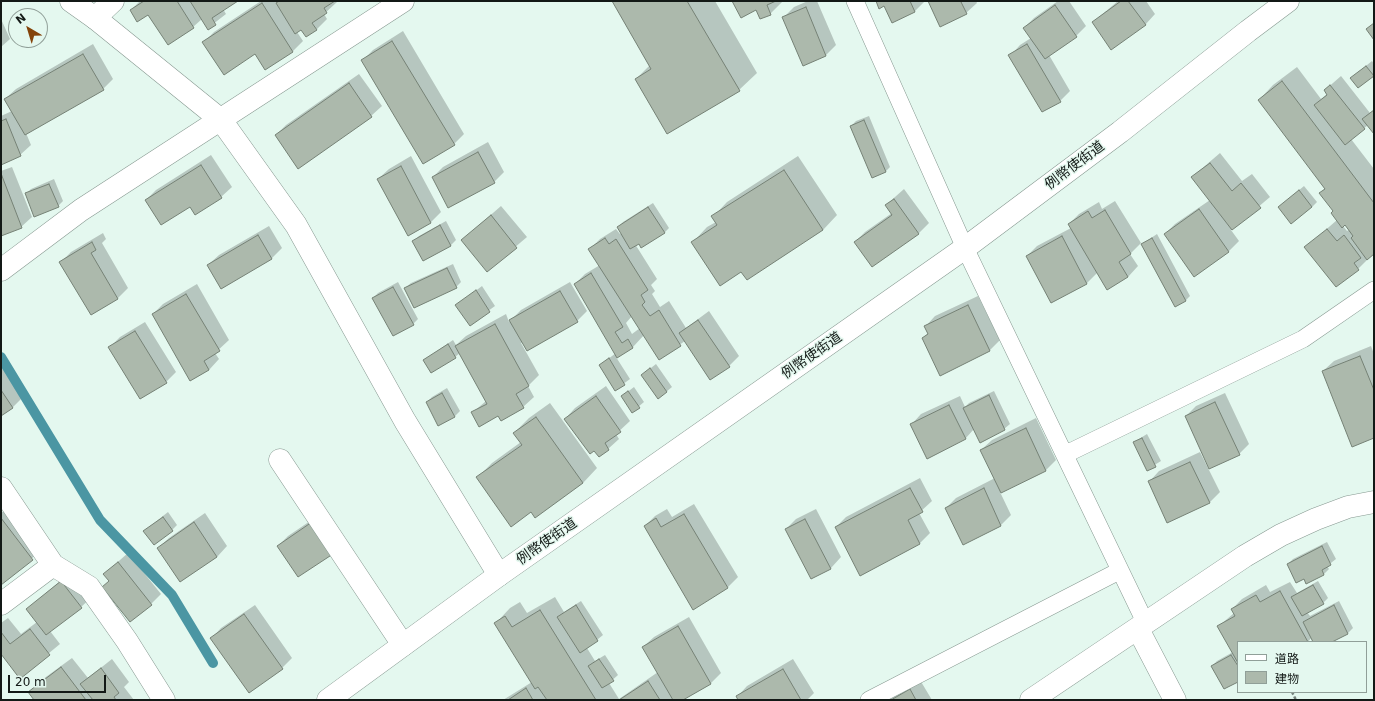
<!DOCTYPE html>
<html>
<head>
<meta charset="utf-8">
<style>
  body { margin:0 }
  #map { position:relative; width:1375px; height:701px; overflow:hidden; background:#e4f8ef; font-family:"DejaVu Sans","Noto Sans JP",sans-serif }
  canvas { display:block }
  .frame { position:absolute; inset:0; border:2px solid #131916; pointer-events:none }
  .legend { position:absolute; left:1237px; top:641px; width:130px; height:52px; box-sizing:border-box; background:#e4f8ef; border:1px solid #909f98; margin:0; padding:5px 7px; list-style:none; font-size:12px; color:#131916 }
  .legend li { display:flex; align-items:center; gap:8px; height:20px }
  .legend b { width:20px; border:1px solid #909f98 }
  .north { position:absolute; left:8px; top:8px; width:40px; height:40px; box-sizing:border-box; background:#e4f8ef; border:1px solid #909f98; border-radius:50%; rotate:322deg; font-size:11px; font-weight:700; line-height:16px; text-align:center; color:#131916 }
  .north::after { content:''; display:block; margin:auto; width:14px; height:18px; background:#84440a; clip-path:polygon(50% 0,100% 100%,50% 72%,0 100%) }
  .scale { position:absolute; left:8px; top:675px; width:98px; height:18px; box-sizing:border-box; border:2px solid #131916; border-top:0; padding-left:5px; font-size:12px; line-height:14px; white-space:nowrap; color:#131916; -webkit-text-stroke:3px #e4f8ef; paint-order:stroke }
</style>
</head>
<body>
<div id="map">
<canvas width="1375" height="701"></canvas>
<div class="frame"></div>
<ul class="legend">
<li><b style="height:5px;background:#fff"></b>道路</li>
<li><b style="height:11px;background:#acb9ac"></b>建物</li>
</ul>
<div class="north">N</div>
<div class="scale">20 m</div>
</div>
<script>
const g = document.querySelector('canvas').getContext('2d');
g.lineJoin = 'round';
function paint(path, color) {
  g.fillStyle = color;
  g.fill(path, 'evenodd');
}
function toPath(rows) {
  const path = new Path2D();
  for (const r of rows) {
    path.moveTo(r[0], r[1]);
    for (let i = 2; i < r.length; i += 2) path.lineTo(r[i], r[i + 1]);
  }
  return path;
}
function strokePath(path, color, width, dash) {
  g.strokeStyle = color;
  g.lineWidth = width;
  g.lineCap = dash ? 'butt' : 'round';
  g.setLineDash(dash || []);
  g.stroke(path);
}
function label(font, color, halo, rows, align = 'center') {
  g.font = font + ' "DejaVu Sans","Noto Sans JP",sans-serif';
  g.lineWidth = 3;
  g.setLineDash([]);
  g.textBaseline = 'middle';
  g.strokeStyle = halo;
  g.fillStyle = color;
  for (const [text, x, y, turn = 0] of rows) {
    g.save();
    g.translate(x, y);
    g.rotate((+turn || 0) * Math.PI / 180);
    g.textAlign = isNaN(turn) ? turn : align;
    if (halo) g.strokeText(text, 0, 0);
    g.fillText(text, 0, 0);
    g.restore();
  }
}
paint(toPath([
  [140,1,236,1,223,9,226,14,208,28,202,19,193,27,131,10],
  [261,1,336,1,337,2,324,14,327,19,317,29,306,36,301,29,297,32,303,41,293,51,265,69,255,53,204,42,214,32],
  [613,1,715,1,757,73,739,90,636,79,650,65],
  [734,1,783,1,770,14],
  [808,1,817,1,836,45,825,56,784,17,794,7],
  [877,1,925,1,915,11,892,22,884,5],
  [929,1,976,1,977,3,966,13],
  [1058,1,1069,1,1086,26,1076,36,1049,55,1070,91,1060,101,1010,56,1020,45,1031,38,1024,28,1034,18],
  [1118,1,1146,1,1155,14,1145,25,1093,22],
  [1,19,10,39,1,47],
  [403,31,464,134,454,144,363,60,373,50],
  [93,44,113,79,103,89,26,133,31,145,20,155,1,164,1,116,12,111,5,99,16,89],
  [1372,61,1374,64,1374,75,1359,87,1357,73],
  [1297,67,1321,99,1327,94,1325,90,1341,76,1370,113,1374,109,1374,132,1368,125,1351,139,1374,169,1374,253,1358,269,1336,286,1306,247,1337,220,1334,211,1320,193,1325,188,1259,100,1273,85],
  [1345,224,1349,230,1347,231,1343,226],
  [359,74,382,106,371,116,276,135,286,125],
  [869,116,890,167,885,172,851,126,856,121],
  [488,142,504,172,494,182,433,177,443,167],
  [1220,153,1242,181,1252,174,1270,197,1231,230,1239,241,1229,251,1194,275,1165,234,1175,224,1210,200,1192,177],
  [211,155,232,187,221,197,195,214,190,206,146,200,156,190],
  [411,156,441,212,431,222,409,234,378,179,389,169],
  [798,156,837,215,823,230,742,270,693,242,707,227,716,222,713,217,727,202],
  [12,167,32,217,21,227,1,235,1,171],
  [54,179,63,201,58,206,26,194,31,189],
  [1304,186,1317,202,1312,207,1279,207],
  [904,189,929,223,918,234,855,242,865,232,892,213,886,205],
  [1115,201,1141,243,1130,254,1138,266,1128,277,1098,272,1087,283,1051,302,1027,256,1037,246,1071,228,1069,224,1079,214,1099,202,1102,209],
  [653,203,669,228,664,233,635,244,657,279,651,285,655,291,652,294,660,307,669,301,686,328,709,311,739,356,729,366,685,341,659,359,644,335,633,347,616,357,630,379,615,390,600,365,616,353,575,284,585,274,600,265,590,249,600,239,616,229,620,234,622,233,618,227,623,222],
  [632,316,640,328,632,334,626,323],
  [501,206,527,237,487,271,462,240],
  [446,221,456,240,451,245,424,259,414,241,419,236],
  [269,226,282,248,272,258,221,288,208,265,219,255],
  [103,233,106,239,102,243,128,288,118,298,91,313,61,262,71,252],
  [1157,234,1190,296,1185,301,1142,244],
  [453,264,461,282,456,287,405,288,411,283],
  [398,282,418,319,413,324,373,298,378,293],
  [570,282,587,311,577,321,521,343,539,375,528,386,534,397,523,407,498,415,472,413,486,401,460,353,455,357,424,360,453,340,456,345,466,336,506,314,509,322,521,310],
  [197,284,229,340,215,353,219,359,209,370,191,380,153,314,163,304],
  [482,286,495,306,470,324,457,305],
  [978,296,1000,340,990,350,941,374,923,338,928,333,925,327,935,316],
  [145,322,176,372,166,382,110,347,120,337],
  [1371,346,1374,354,1374,437,1323,371,1334,361],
  [1,364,23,397,13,407,1,415],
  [656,364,672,387,666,392,642,375],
  [606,386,630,421,616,434,619,439,608,449,565,419,575,408],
  [634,387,644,402,632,412,622,396],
  [447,388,460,411,455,416,427,402,432,397],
  [994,391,1010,424,1004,429,974,429,965,439,911,425,921,414,960,396,965,407,969,403],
  [1225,393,1249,444,1239,454,1186,416,1196,406],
  [550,403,597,468,583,483,531,511,478,477,492,463,521,442,514,433,529,418],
  [1036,418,1056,460,1046,470,1000,492,1011,515,1001,525,963,543,946,508,956,498,995,478,981,450,992,440],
  [1147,434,1161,461,1148,469,1134,442],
  [1200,452,1220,492,1209,503,1149,482,1159,471],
  [920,478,932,501,919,513,930,533,920,543,861,574,836,527,846,517],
  [694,504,738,577,728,587,694,608,645,526,655,516,667,509,672,517],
  [10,506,43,549,1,584,1,513],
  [816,509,841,557,831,568,811,578,786,529,796,519],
  [168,512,177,525,172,530,144,531],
  [205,513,227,546,217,557,180,581,158,548,169,538],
  [322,513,332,553,278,546,288,536],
  [1327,542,1336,559,1327,566,1329,569,1324,574,1307,583,1304,578,1288,564,1293,559],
  [128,553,161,594,151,604,104,574],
  [72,571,92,597,81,607,50,631,60,644,20,677,1,652,1,623,8,618,21,634,37,622,27,609],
  [1318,581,1328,598,1323,603,1307,612,1310,616,1339,601,1353,628,1348,633,1330,642,1315,642,1312,637,1308,642,1238,642,1238,680,1212,666,1217,661,1233,652,1219,626,1234,613,1232,609,1242,599,1266,585,1270,592,1290,582,1297,593],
  [555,597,564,612,581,601,603,635,587,648,595,661,605,655,618,675,609,683,619,699,658,672,643,647,654,637,689,617,721,673,711,683,681,700,503,700,532,682,496,623,510,608,520,602,527,613],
  [255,605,292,658,282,668,211,639,221,628],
  [72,658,88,678,112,659,129,682,124,687,134,700,35,700,29,692,39,682],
  [793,659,814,693,807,700,739,700,737,697,747,686],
  [920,680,932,700,885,700]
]), '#0003');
strokePath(toPath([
  [1,357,100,520,172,595,213,663]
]), '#4b96a3', 10);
const building = toPath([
  [144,1,177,1,194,28,168,45,148,15,137,22,130,10,144,1],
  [190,1,238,1,212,18,216,25,208,30,190,1],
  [279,1,335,1,324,8,327,13,312,23,317,30,306,37,301,30,295,34,276,3,279,1],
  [612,1,687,1,740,91,667,134,635,79,651,69,612,1],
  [732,1,776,1,767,5,771,15,760,19,756,10,741,18,732,1],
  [876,1,910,1,915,12,892,23,884,6,879,9,876,1],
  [928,1,964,1,961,2,967,14,940,27,928,1],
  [1121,1,1128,1,1146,25,1111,50,1092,22,1121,1],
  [262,3,293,52,265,70,255,54,224,75,202,42,262,3],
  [1055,5,1077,37,1045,59,1023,28,1055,5],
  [806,7,826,56,803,66,782,17,806,7],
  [1374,23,1374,40,1366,29,1374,23],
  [392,41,455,145,423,164,361,60,392,41],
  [1027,44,1061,102,1042,112,1008,55,1027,44],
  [83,54,104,90,25,135,4,99,83,54],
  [1366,66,1374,76,1358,88,1350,78,1366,66],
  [1282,81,1374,203,1374,254,1367,260,1351,238,1353,236,1345,225,1342,228,1331,213,1333,211,1319,193,1325,189,1258,100,1282,81],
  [349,83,372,117,298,169,275,135,349,83],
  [1330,85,1365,129,1345,145,1314,105,1327,95,1324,90,1330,85],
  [1374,110,1374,134,1362,119,1374,110],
  [6,119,21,156,1,165,1,121,6,119],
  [864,120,886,172,872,178,850,126,864,120],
  [478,152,495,183,448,208,432,177,478,152],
  [1210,163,1232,191,1241,183,1261,208,1232,230,1191,177,1210,163],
  [201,165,222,198,195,215,190,207,161,225,145,200,201,165],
  [401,166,431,223,408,236,377,179,401,166],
  [784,170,823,230,747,280,741,272,720,286,691,242,717,225,711,216,784,170],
  [2,176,22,228,1,236,1,177,2,176],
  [49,184,59,207,34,217,25,193,49,184],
  [1299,190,1312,207,1291,224,1278,207,1299,190],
  [894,199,919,234,872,267,854,242,892,215,885,205,894,199],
  [648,207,665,233,641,248,639,244,630,249,617,227,648,207],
  [1199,209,1229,252,1194,277,1164,234,1199,209],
  [1105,210,1131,254,1119,262,1128,277,1107,290,1068,224,1088,211,1092,218,1105,210],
  [491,215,517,248,487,272,461,240,491,215],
  [440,225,451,246,423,261,412,241,440,225],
  [1327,229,1337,241,1344,235,1361,258,1354,263,1359,270,1336,287,1304,247,1327,229],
  [258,235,272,259,221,289,207,265,258,235],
  [1062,236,1087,284,1051,303,1026,256,1062,236],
  [605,238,609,244,616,239,648,290,641,295,645,302,642,305,650,316,659,310,681,346,659,360,588,249,605,238],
  [1152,238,1186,301,1175,307,1141,244,1152,238],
  [92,242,96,250,91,253,118,299,91,315,59,262,92,242],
  [447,268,457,288,414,308,404,288,447,268],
  [591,273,623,327,615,332,622,343,628,339,633,348,617,358,574,284,591,273],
  [393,287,414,325,393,336,372,298,393,287],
  [476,290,490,312,470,326,455,305,476,290],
  [560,291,578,322,527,351,509,320,560,291],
  [186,294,220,351,204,361,209,370,190,381,152,314,186,294],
  [968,305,990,351,940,376,922,338,928,334,924,326,968,305],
  [698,320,730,367,710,380,679,333,698,320],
  [495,324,529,386,516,394,524,408,501,421,498,416,479,427,471,412,487,404,455,346,495,324],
  [135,331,167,383,140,399,108,347,135,331],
  [448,344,456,358,431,373,423,360,448,344],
  [1360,356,1374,390,1374,438,1352,447,1322,371,1360,356],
  [609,358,625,385,615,391,599,365,609,358],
  [650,368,667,392,658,399,641,375,650,368],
  [1,390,13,408,1,416,1,390],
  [628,391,640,408,632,413,621,396,628,391],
  [442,393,455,417,438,426,426,402,442,393],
  [989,395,1005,430,980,443,963,408,989,395],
  [596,396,621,432,605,443,609,450,599,457,594,451,590,454,564,419,596,396],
  [1215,402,1240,455,1209,469,1185,416,1215,402],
  [949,405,966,439,927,459,910,424,949,405],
  [536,417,583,483,535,518,531,512,511,527,476,477,522,445,513,433,536,417],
  [1026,428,1046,471,1001,493,980,450,1026,428],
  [1142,438,1156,467,1147,471,1133,442,1142,438],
  [1190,462,1210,503,1167,523,1148,481,1190,462],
  [910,488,923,512,908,520,920,544,860,576,835,527,910,488],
  [984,488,1001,526,963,545,945,508,984,488],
  [684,514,728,588,693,610,644,526,656,518,661,527,684,514],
  [163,517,173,531,154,545,143,531,163,517],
  [1,518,33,560,1,585,1,518],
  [805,519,831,569,811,579,785,529,805,519],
  [194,522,217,557,180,582,157,548,194,522],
  [312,522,333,554,298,577,277,546,312,522],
  [1322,546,1331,565,1322,570,1324,575,1306,584,1304,579,1296,583,1287,564,1322,546],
  [118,562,152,605,130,622,102,587,109,581,103,574,118,562],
  [61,581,82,608,46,635,26,609,61,581],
  [1313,585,1324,604,1302,616,1291,597,1313,585],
  [1280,591,1308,642,1238,642,1238,663,1217,626,1235,616,1231,609,1256,595,1260,602,1280,591],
  [576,605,598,641,580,653,557,617,576,605],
  [1334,605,1348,634,1332,642,1313,642,1303,622,1334,605],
  [540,610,596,700,547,700,538,687,535,689,494,623,505,616,512,627,540,610],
  [244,614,283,669,249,693,210,638,244,614],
  [678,626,711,684,683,700,673,700,642,647,678,626],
  [30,629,50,655,20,679,1,654,1,632,10,644,30,629],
  [1231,655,1238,666,1238,682,1224,689,1211,666,1231,655],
  [599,659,614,681,602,688,588,666,599,659],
  [61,667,86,700,34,700,28,692,61,667],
  [101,668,119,693,114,697,116,700,93,700,80,684,101,668],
  [783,669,801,700,738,700,736,696,783,669],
  [648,681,660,700,619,700,648,681],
  [526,688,533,700,508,700,526,688],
  [910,689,916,700,891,700,910,689]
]);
paint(building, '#acb9ac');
strokePath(building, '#758175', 1);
const service = toPath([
  [855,1,965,248,1146,624],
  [1066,454,1303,339,1374,290],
  [869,700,1119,571]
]);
const minor = toPath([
  [95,18,113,1],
  [1,270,81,210,403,1],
  [280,460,403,645],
  [1,488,53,565,89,587,127,641,164,700],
  [1,604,53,565],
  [1138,629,1175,700],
  [1031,700,1245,556,1281,535,1316,519,1348,507,1374,502]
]);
const tertiary = toPath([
  [71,1,95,18,221,120,296,225,405,421,499,575]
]);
const secondary = toPath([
  [328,700,499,575,965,248,1120,132,1248,31,1288,1]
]);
strokePath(service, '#869890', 18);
strokePath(minor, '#869890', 23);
strokePath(tertiary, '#869890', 23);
strokePath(secondary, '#869890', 23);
strokePath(toPath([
  [1292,692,1296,700]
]), '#76837d', 2.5, [3, 2]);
strokePath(service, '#fff', 17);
strokePath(minor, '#fff', 22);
strokePath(tertiary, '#fff', 22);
strokePath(secondary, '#fff', 22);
label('14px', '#131916', '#e4f8ef', [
  ["例幣使街道",1075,166,-37],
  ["例幣使街道",812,356,-35],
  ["例幣使街道",547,542,-35]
]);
</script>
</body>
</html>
